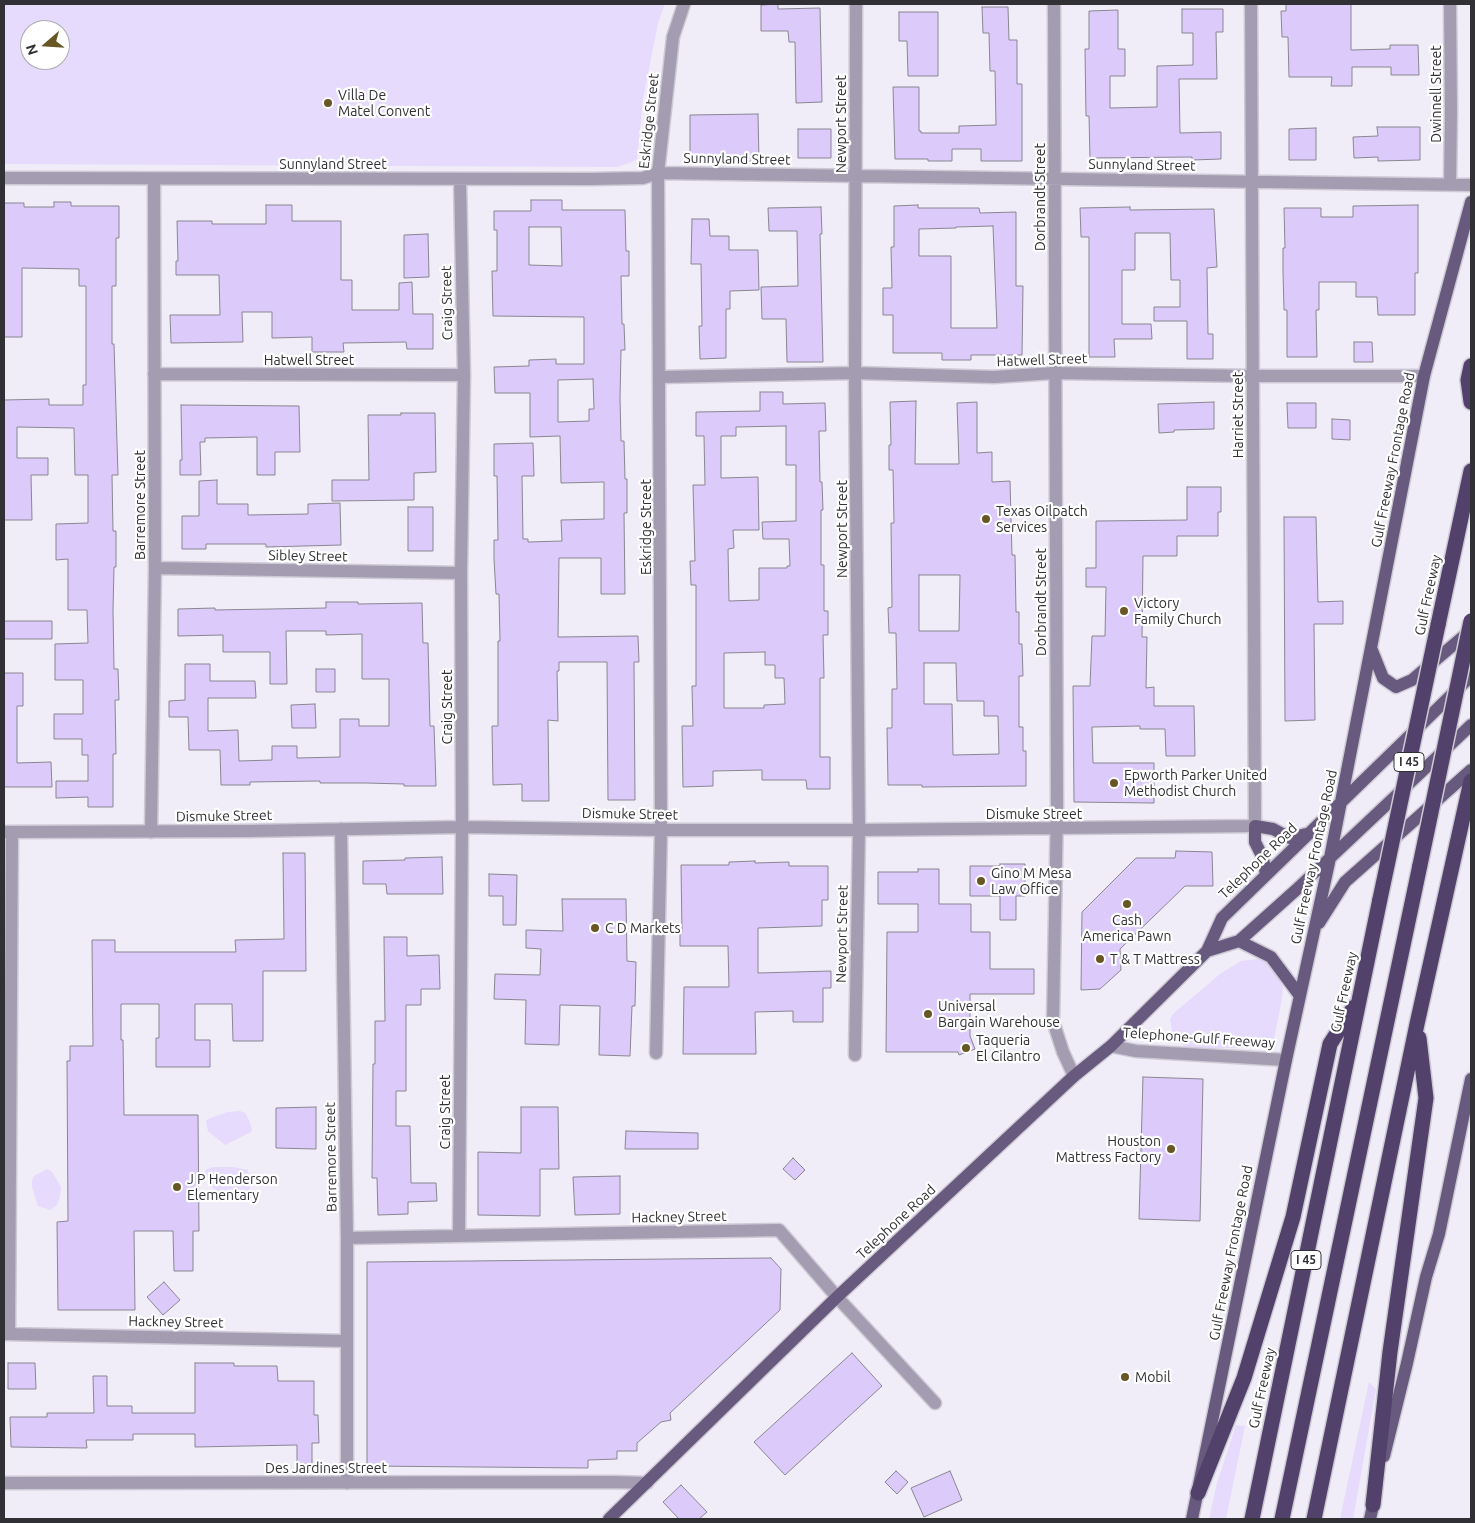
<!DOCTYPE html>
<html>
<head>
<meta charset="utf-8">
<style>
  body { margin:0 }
  #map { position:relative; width:1475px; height:1523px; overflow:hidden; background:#f0ecf8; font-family:Ubuntu,sans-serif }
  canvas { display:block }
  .frame { position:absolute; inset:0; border:5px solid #313034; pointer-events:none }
  .north { position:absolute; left:20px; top:20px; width:50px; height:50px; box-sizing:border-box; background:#fff; border:1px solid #adacae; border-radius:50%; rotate:251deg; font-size:14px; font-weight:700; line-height:20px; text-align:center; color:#313034 }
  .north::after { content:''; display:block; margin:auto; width:18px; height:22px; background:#685725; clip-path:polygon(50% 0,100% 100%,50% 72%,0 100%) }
</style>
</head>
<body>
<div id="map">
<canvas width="1475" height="1523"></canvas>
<div class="frame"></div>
<div class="north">N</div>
</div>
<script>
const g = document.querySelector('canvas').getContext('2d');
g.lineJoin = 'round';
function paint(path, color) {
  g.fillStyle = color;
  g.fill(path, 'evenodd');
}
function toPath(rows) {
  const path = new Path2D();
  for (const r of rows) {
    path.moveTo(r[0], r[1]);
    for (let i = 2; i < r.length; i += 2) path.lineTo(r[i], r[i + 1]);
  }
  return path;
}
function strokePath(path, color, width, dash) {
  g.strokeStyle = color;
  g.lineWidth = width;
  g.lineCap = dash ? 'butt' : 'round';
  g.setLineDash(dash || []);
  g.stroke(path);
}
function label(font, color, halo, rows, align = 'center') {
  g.font = font + ' Ubuntu,sans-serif';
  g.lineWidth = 4.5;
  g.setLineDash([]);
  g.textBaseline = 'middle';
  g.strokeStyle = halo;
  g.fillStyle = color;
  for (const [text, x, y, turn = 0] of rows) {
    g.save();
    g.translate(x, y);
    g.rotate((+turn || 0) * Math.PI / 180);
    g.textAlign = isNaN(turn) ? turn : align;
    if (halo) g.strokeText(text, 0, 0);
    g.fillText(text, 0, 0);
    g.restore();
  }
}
paint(toPath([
  [4,4,665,4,658,23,643,99,637,159,632,162,617,167,4,164],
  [30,30,60,30,60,60,30,60],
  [1257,959,1267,962,1278,975,1283,988,1282,998,1274,1039,1256,1048,1186,1048,1178,1040,1172,1031,1170,1019,1174,1013,1220,974,1241,961],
  [240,1111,245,1113,249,1120,252,1129,251,1132,225,1145,208,1131,206,1121,210,1118,228,1112],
  [213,1167,233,1167,248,1170,250,1184,248,1199,222,1199,219,1197,206,1177,205,1171,207,1169],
  [47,1169,52,1172,61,1187,60,1196,57,1205,50,1210,38,1206,32,1187,32,1181,34,1176],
  [1369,1382,1376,1389,1353,1519,1340,1519],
  [1236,1425,1245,1426,1226,1519,1209,1519,1217,1483]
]), '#e6dafd');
const building = toPath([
  [778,4,778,9,820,8,822,102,796,103,795,42,789,42,788,31,761,31,761,5,778,4],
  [1286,4,1351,4,1351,50,1390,49,1390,45,1418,45,1419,75,1391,75,1391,67,1352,67,1352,86,1331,86,1332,77,1289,77,1288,37,1282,37,1281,11,1286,11,1286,4],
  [982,7,1008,7,1009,40,1017,40,1017,84,1022,84,1022,161,981,161,981,149,952,149,952,161,928,161,928,159,895,159,893,87,919,87,919,131,921,131,921,133,959,133,959,126,996,125,995,71,990,71,989,33,983,33,982,7],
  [1182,9,1223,9,1223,32,1216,32,1217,79,1179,79,1180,133,1221,132,1221,159,1192,160,1192,157,1090,158,1089,116,1086,116,1085,49,1089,49,1089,11,1118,10,1118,49,1125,49,1125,76,1110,76,1110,108,1157,107,1157,66,1193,65,1193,33,1182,33,1182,9],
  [899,12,938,12,938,76,908,76,907,41,899,41,899,12],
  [758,114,759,161,690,162,690,115,758,114],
  [1377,127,1420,127,1420,160,1378,161,1378,157,1354,158,1353,137,1378,136,1377,127],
  [1316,128,1316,160,1289,160,1289,129,1316,128],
  [798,129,831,129,831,158,798,158,798,129],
  [531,200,562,200,562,210,625,210,626,251,629,251,629,276,621,276,622,324,624,324,625,350,621,350,620,398,621,441,624,441,625,479,627,479,627,513,624,513,625,594,601,594,601,558,559,558,558,637,638,636,639,662,634,662,635,800,608,800,607,662,559,662,559,671,557,671,558,721,548,720,549,801,522,801,522,784,493,785,492,726,498,726,498,641,500,641,499,594,496,594,494,559,494,540,498,540,497,476,494,476,494,444,533,443,534,476,522,476,523,539,528,539,528,542,562,541,561,520,604,519,604,482,561,483,560,436,530,437,530,393,495,393,494,367,529,366,529,360,556,359,556,364,584,364,584,317,493,316,492,271,497,271,497,230,494,230,494,211,531,211,531,200],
  [529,227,561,227,562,266,529,265,529,227],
  [593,379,594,409,589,409,589,421,558,422,558,380,593,379],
  [54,202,71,202,71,206,119,206,119,238,116,238,116,286,112,286,112,344,114,344,118,475,112,475,113,531,116,531,116,567,114,567,113,610,114,669,118,669,119,700,115,700,116,754,113,754,113,807,88,807,88,797,56,798,56,781,88,781,88,755,82,755,82,739,54,739,54,714,83,714,83,680,55,680,55,644,88,643,87,610,68,610,68,559,56,560,56,524,88,523,88,475,75,475,74,428,17,427,17,458,48,458,48,475,31,475,32,520,4,520,4,400,49,399,49,405,83,405,83,385,86,385,86,286,79,286,79,269,22,268,22,337,4,337,4,203,24,203,24,207,54,207,54,202],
  [266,205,292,205,292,221,341,221,341,280,352,280,352,310,399,310,399,283,412,282,413,314,433,314,433,349,407,349,406,342,343,343,344,352,312,352,312,337,272,338,272,312,242,312,243,342,171,343,170,315,220,315,219,275,176,275,176,261,178,261,177,221,212,221,212,224,266,224,266,205],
  [918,205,918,208,979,208,980,213,1016,212,1016,286,1023,286,1022,355,971,355,971,360,942,360,942,353,893,353,893,315,883,315,883,288,892,288,891,247,894,247,894,206,918,205],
  [993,226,997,328,951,328,951,256,919,256,919,229,956,228,956,227,993,226],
  [1418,205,1418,273,1415,273,1415,315,1378,315,1377,297,1356,297,1356,282,1319,282,1319,310,1316,310,1317,357,1287,357,1287,310,1284,310,1283,272,1283,248,1285,248,1284,208,1321,208,1321,217,1353,217,1353,206,1418,205],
  [821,207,822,234,820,234,823,362,787,362,786,319,762,319,761,287,798,286,797,231,769,231,768,208,821,207],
  [1130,207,1130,210,1214,209,1217,267,1207,268,1208,334,1213,334,1213,359,1187,359,1187,321,1154,321,1154,307,1180,307,1180,280,1171,280,1170,233,1135,233,1135,270,1122,270,1122,324,1151,324,1152,339,1114,339,1115,357,1089,357,1089,237,1081,237,1080,208,1130,207],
  [692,219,709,219,710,236,729,236,729,250,758,250,759,290,730,291,730,309,726,309,726,358,700,359,699,326,702,326,701,264,691,264,692,219],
  [428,234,429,277,404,278,404,235,428,234],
  [1354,342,1372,342,1373,362,1354,362,1354,342],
  [760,392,783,392,783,404,825,403,826,431,819,431,820,482,822,482,823,510,821,510,821,565,824,565,824,611,828,611,828,635,823,635,824,678,820,678,820,757,830,757,830,789,807,789,806,780,762,780,762,770,713,771,713,786,683,787,682,726,693,726,692,686,696,686,696,585,691,585,690,561,695,561,693,485,705,485,704,436,696,436,696,412,760,411,760,392],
  [786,426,786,465,796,465,796,521,762,522,763,539,789,539,790,566,787,566,787,568,759,568,759,600,729,601,728,549,734,548,733,530,759,530,758,477,721,478,721,436,736,436,736,427,786,426],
  [765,652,765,665,775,665,775,678,784,678,785,704,764,705,764,708,724,708,724,653,765,652],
  [916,401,915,464,959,464,957,403,977,402,977,453,992,452,992,482,1010,481,1012,555,1015,555,1016,612,1019,612,1019,644,1022,644,1023,676,1019,676,1019,727,1023,727,1023,751,1026,751,1026,786,922,787,922,785,888,785,887,728,892,728,892,689,897,689,896,633,889,633,888,608,892,607,891,523,894,523,893,470,889,470,889,445,891,445,890,402,916,401],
  [919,575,960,575,959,631,919,631,919,575],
  [924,663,956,663,957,701,984,701,984,716,998,716,999,754,953,755,952,704,924,704,924,663],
  [1214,402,1214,429,1174,430,1174,432,1159,433,1158,404,1214,402],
  [1287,403,1316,403,1316,428,1288,428,1287,403],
  [181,405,299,406,300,452,275,452,275,475,257,475,257,437,205,438,205,442,200,442,201,475,180,475,180,460,182,460,181,405],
  [401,413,435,413,436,472,414,473,414,500,332,501,332,480,369,480,368,415,401,415,401,413],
  [1332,419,1350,420,1350,440,1332,439,1332,419],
  [217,480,217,504,248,504,248,515,308,514,308,504,340,503,341,545,266,547,266,544,206,544,206,549,182,549,182,516,199,516,199,481,217,480],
  [1187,487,1221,487,1221,512,1218,512,1218,536,1177,536,1177,556,1143,556,1142,637,1147,637,1146,688,1154,687,1154,706,1194,706,1195,756,1166,756,1165,729,1140,729,1140,726,1092,727,1093,763,1154,763,1154,803,1074,802,1073,686,1090,686,1092,636,1105,636,1106,587,1086,587,1086,568,1096,568,1096,521,1187,520,1187,487],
  [408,507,433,507,433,551,408,551,408,507],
  [1284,517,1316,517,1318,602,1343,601,1343,624,1314,624,1315,720,1285,721,1284,517],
  [326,602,358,602,358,604,422,603,423,643,428,643,430,726,434,726,436,786,404,786,404,784,366,783,320,783,320,781,250,782,250,785,221,785,220,750,189,750,188,717,169,717,169,701,185,700,185,664,210,664,210,681,255,681,256,698,208,698,208,731,238,730,239,761,272,760,272,746,297,746,297,758,340,757,340,719,359,719,359,726,389,726,389,679,362,679,362,634,326,635,326,631,286,631,287,684,270,684,270,652,223,652,223,635,178,636,178,609,215,608,215,610,326,608,326,602],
  [4,621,52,621,52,639,4,639,4,621],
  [316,669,335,669,335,692,316,692,316,669],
  [4,673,23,673,23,706,17,706,17,763,51,762,52,787,4,787,4,673],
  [315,704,316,728,292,728,291,705,315,704],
  [1176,851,1212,852,1213,886,1185,886,1120,949,1121,970,1100,989,1081,990,1082,912,1136,858,1175,858,1176,851],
  [283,853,305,853,306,971,263,971,263,1041,233,1041,232,1004,195,1004,195,1040,210,1040,210,1067,156,1067,156,1038,159,1038,159,1004,121,1004,121,1040,123,1040,124,1115,198,1115,199,1231,193,1231,193,1271,174,1271,173,1231,134,1231,135,1310,58,1310,57,1222,68,1221,67,1061,70,1061,70,1046,93,1046,92,940,115,940,115,952,236,952,235,940,284,939,283,853],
  [442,857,443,894,387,894,386,884,363,884,363,861,405,860,405,858,442,857],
  [755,861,755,863,789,862,789,866,828,866,828,900,822,900,822,926,758,928,758,973,831,971,831,988,823,988,823,1022,793,1022,793,1011,755,1012,756,1054,683,1054,684,987,729,987,728,946,680,946,680,932,682,932,681,865,729,865,729,862,755,861],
  [1000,864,1025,864,1025,896,1016,896,1016,920,1000,920,1000,896,970,896,970,866,1000,866,1000,864],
  [918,869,939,869,939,904,971,904,971,932,990,932,990,969,1034,969,1034,994,970,994,970,1036,975,1049,959,1055,958,1052,886,1052,887,932,918,932,918,904,878,904,878,872,918,872,918,869],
  [489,874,517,875,516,925,503,925,503,896,489,896,489,874],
  [562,899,626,899,627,961,636,962,635,1006,632,1006,630,1056,599,1055,600,1006,560,1005,559,1045,525,1044,526,1000,494,999,495,974,540,975,541,949,526,948,526,930,563,931,562,899],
  [384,937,407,937,407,956,439,955,440,989,421,989,421,1005,406,1005,406,1091,396,1091,396,1126,410,1126,411,1183,436,1183,437,1201,408,1202,408,1214,378,1215,377,1178,372,1178,373,1064,375,1064,375,1021,385,1021,384,937],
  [1143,1077,1203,1079,1200,1221,1139,1219,1143,1077],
  [316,1107,316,1149,276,1148,276,1108,316,1107],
  [521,1107,558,1107,559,1169,540,1169,540,1216,478,1215,478,1152,521,1153,521,1107],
  [626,1131,698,1133,698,1149,625,1149,626,1131],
  [793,1158,805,1170,795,1180,783,1169,793,1158],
  [620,1176,620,1214,575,1215,573,1177,620,1176],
  [771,1258,781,1269,780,1310,670,1413,671,1420,661,1422,637,1443,637,1451,617,1451,617,1459,588,1460,588,1468,367,1466,367,1262,771,1258],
  [164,1282,180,1300,163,1315,147,1297,164,1282],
  [852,1353,882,1386,785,1475,754,1442,852,1353],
  [8,1363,35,1363,36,1389,8,1389,8,1363],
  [195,1363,234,1363,234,1366,277,1366,278,1381,314,1381,314,1415,318,1415,319,1443,312,1443,312,1464,297,1464,297,1445,195,1447,195,1434,133,1434,133,1440,86,1440,87,1448,11,1447,10,1417,47,1417,47,1413,94,1413,93,1376,107,1376,107,1406,132,1406,132,1413,195,1413,195,1363],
  [896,1471,908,1482,897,1494,885,1482,896,1471],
  [950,1471,962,1500,924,1517,911,1488,950,1471],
  [681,1485,707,1512,699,1519,679,1519,663,1502,681,1485]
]);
paint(building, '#dccafb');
strokePath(building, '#8a8691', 1);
const minor = toPath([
  [1054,4,1057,807,1053,1021,1063,1052,1074,1076],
  [4,178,590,179,643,178,658,173,1471,185],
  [1450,184,1451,111,1450,4],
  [154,374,464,375],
  [660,377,855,373,994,377,1054,373,1253,376,1424,376],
  [155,568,461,573],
  [341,829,347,1238,347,1483],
  [4,832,248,831,462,827,661,830,859,830,1255,826,1251,4],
  [151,832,155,568,154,179],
  [1111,1046,1136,1051,1286,1060],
  [656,1053,661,830,658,173,673,37,684,4],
  [855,1055,859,830,855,373,856,4],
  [459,1236,462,827,461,573,464,375,460,179],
  [347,1238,779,1230,837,1297,935,1403],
  [4,1334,347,1341],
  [9,1334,12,832],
  [4,1483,615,1482,647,1483]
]);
const major = toPath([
  [1371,648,1383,678,1396,687,1412,680,1471,630],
  [1266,875,1263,858,1255,842,1255,826,1273,829,1290,838,1306,834],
  [1319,923,1345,882,1471,770],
  [1239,941,1271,957,1300,996],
  [1207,951,1239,941,1296,890,1471,725],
  [1384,1456,1407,1363,1426,1277,1439,1234,1471,1079],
  [609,1519,837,1297,1074,1076,1111,1046,1207,951,1222,918,1471,676],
  [1192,1519,1286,1060,1330,858,1424,376,1471,202],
  [1370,1519,1375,1497]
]);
const highway = toPath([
  [1471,366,1468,380,1471,402],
  [1438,625,1471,471],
  [1198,1493,1244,1378,1293,1217,1330,1044,1354,1007],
  [1373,1505,1390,1352,1426,1098,1419,1038],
  [1252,1519,1380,899],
  [1282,1519,1420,865],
  [1314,1519,1417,1024,1471,781]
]);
strokePath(minor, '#cecad5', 15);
strokePath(major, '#cecad5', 15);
strokePath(highway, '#cecad5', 18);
strokePath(minor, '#a49db2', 12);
strokePath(major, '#675a7e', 12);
strokePath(highway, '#52426b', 15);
const highwayBridge = toPath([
  [1420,865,1471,621],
  [1380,899,1438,625]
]);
strokePath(highwayBridge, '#cecad5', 18, []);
strokePath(highwayBridge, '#52426b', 15);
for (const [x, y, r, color] of [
  [328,103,5,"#685725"],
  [986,519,5,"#685725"],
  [1124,611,5,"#685725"],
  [1114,783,5,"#685725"],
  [981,881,5,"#685725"],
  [1127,904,5,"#685725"],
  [595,928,5,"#685725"],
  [1100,959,5,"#685725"],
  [928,1014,5,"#685725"],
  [966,1048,5,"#685725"],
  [1171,1149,5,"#685725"],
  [177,1187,5,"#685725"],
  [1125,1377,5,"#685725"]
]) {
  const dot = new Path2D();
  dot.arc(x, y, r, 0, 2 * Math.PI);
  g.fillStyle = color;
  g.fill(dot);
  strokePath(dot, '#fff', 2);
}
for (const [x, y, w] of [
  [1409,762,30],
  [1306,1260,30]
]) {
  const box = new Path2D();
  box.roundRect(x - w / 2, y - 9.5, w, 19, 4);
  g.fillStyle = '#fff';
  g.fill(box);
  strokePath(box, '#313034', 1);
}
label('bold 12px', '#313034', null, [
  ["I 45",1409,762],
  ["I 45",1306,1260]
]);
label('14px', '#313034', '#fff', [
  ["Dwinnell Street",1436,94,-90],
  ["Eskridge Street",649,121,-84],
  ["Newport Street",841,124,-90],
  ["Sunnyland Street",737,159,1],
  ["Sunnyland Street",333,164],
  ["Sunnyland Street",1142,165,1],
  ["Dorbrandt Street",1040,197,-90],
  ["Craig Street",447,303,-91],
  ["Hatwell Street",309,360],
  ["Hatwell Street",1042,360,-2],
  ["Harriet Street",1238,415,-90],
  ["Gulf Freeway Frontage Road",1393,460,-79],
  ["Barremore Street",140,505,-90],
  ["Eskridge Street",646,527,-90],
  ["Newport Street",842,529,-90],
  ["Sibley Street",308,556,1],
  ["Gulf Freeway",1428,595,-78],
  ["Dorbrandt Street",1041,602,-90],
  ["Craig Street",447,707,-90],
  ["Dismuke Street",630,814,1],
  ["Dismuke Street",1034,814],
  ["Dismuke Street",224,816,-1],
  ["Gulf Freeway Frontage Road",1314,857,-78],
  ["Telephone Road",1258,861,-44],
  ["Newport Street",842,934,-89],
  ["Gulf Freeway",1344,992,-78],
  ["Telephone-Gulf Freeway",1199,1038,4],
  ["Craig Street",445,1112,-90],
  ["Barremore Street",331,1157,-91],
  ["Hackney Street",679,1217,-1],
  ["Telephone Road",896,1222,-43],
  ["Gulf Freeway Frontage Road",1231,1253,-79],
  ["Hackney Street",176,1322,1],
  ["Gulf Freeway",1262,1388,-78],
  ["Des Jardines Street",326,1468]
]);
label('14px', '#313034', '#fff', [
  ["Villa De",338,95],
  ["Matel Convent",338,111],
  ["Texas Oilpatch",996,511],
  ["Services",996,527],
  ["Victory",1134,603],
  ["Family Church",1134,619],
  ["Epworth Parker United",1124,775],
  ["Methodist Church",1124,791],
  ["Gino M Mesa",991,873],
  ["Law Office",991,889],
  ["Cash",1127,920,"center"],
  ["America Pawn",1127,936,"center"],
  ["C D Markets",605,928],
  ["T & T Mattress",1110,959],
  ["Universal",938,1006],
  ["Bargain Warehouse",938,1022],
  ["Taqueria",976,1040],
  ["El Cilantro",976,1056],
  ["Houston",1161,1141,"right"],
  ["Mattress Factory",1161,1157,"right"],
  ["J P Henderson",187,1179],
  ["Elementary",187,1195],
  ["Mobil",1135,1377]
], 'left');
</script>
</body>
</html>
